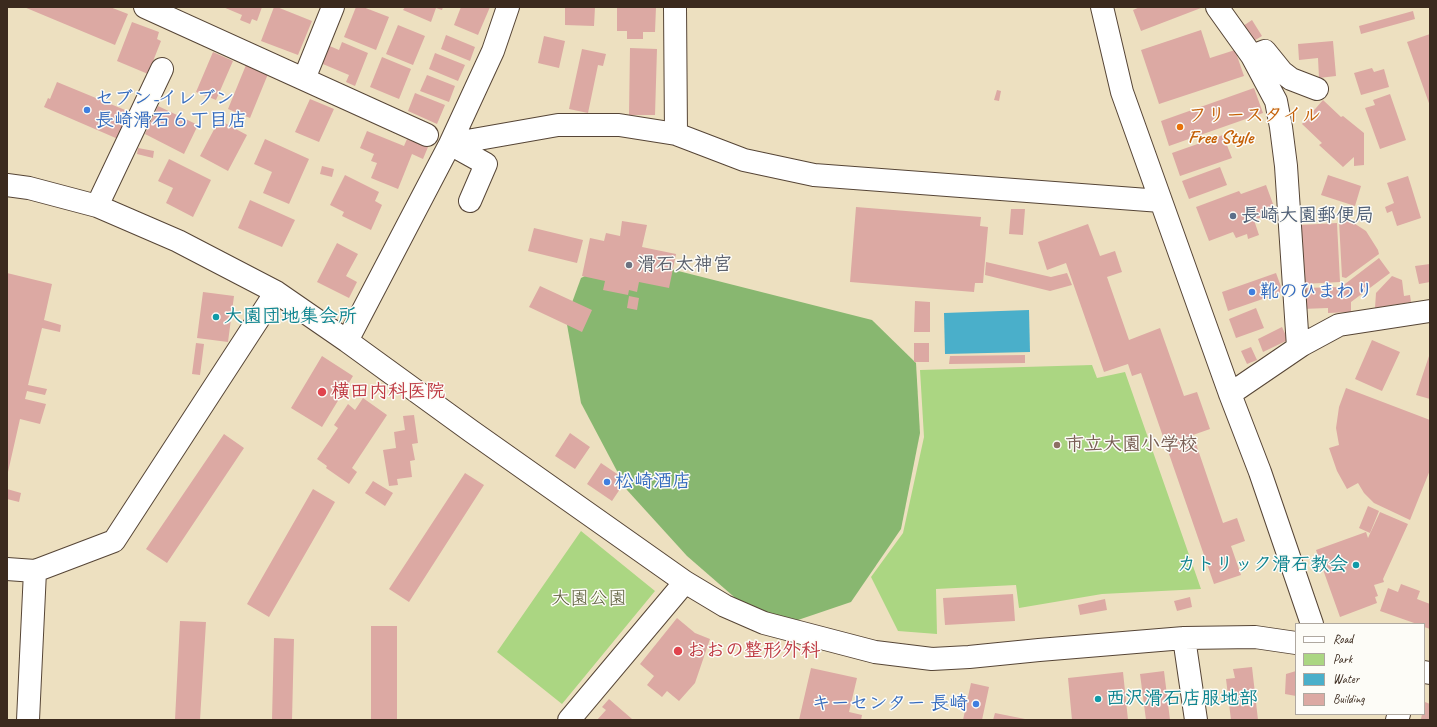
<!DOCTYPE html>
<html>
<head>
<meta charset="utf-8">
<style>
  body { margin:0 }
  #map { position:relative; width:1437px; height:727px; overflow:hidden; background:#ede0c0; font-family:Caveat,sans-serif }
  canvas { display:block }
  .frame { position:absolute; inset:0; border:8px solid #3b2a1e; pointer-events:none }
  .legend { position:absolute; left:1295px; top:623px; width:130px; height:92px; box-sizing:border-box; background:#fdfcf7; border:1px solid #afa8a0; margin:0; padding:5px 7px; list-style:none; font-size:12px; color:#3b2a1e }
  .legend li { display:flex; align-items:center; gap:8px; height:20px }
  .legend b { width:20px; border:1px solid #afa8a0 }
</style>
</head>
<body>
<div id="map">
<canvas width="1437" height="727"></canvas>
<div class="frame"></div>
<ul class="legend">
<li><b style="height:5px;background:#fff"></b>Road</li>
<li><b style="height:11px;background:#abd682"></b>Park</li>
<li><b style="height:11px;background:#4aafca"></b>Water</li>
<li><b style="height:11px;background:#dca9a3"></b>Building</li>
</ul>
</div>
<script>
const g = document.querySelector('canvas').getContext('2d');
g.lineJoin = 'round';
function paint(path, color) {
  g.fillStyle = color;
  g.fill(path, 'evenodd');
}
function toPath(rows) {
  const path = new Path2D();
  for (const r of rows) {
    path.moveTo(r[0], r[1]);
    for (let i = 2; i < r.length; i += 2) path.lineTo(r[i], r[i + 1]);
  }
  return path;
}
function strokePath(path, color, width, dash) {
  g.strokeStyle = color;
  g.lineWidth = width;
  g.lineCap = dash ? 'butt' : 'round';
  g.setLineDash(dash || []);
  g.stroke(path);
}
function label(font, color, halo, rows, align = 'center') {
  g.font = font + ' Caveat,"Klee One",sans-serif';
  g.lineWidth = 3;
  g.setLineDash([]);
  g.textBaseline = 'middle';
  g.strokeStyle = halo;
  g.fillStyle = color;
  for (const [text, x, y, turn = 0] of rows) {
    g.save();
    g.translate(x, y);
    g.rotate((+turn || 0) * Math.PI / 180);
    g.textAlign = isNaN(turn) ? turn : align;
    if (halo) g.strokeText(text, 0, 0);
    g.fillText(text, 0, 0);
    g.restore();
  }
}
paint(toPath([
  [1092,365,1097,378,1125,372,1201,589,1102,594,1019,608,1016,585,936,589,937,634,898,631,871,577,903,533,924,437,920,370],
  [581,531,655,591,562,704,497,652]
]), '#abd682');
paint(toPath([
  [623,257,872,320,916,363,920,433,901,529,851,602,798,620,748,609,687,556,627,490,581,403,566,319,581,278]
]), '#88b770');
paint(toPath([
  [1029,310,1030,352,945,354,944,313]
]), '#4aafca');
paint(toPath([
  [24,7,110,7,128,14,115,45],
  [223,7,262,7,257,21,252,19,250,24,240,20,242,15],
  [274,7,277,7,312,21,298,55,261,41],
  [356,7,363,7,389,17,376,50,344,37],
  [405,7,443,7,442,10,436,8,431,22,403,10],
  [461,7,490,7,478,35,454,25],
  [565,7,595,7,594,26,565,25],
  [617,7,656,7,655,32,643,32,643,39,627,39,627,31,617,31],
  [1140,7,1200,7,1201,8,1141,31,1133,10],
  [1413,11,1415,19,1361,34,1359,26],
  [1252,20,1262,36,1252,42,1243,26],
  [132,22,159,32,157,39,161,41,148,74,117,61],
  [398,25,425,36,413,65,386,54],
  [1201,30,1210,58,1235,50,1244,76,1159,104,1141,50],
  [1430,34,1430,106,1407,42],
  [446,35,475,47,470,61,441,49],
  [544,36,565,41,559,68,538,63],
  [1333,41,1336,76,1319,78,1318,58,1299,60,1298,44],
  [342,42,368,53,355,86,346,82,349,75,318,62,325,44,339,50],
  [630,48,657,49,655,115,629,115],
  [582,49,606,54,603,66,598,65,588,113,569,109],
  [213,52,233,61,216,100,196,92],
  [435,53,465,65,458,81,429,69],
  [382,57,411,69,399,99,370,87],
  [246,65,268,74,250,118,228,109],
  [1372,68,1374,72,1384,69,1389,87,1361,95,1354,73],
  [427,75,455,86,449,102,420,91],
  [57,82,130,112,118,139,44,107,48,98,50,99],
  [1254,88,1263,113,1169,146,1161,121],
  [997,90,1001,91,999,101,994,100],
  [415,93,445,105,437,124,408,111],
  [1390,94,1406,140,1380,149,1365,108,1375,105,1373,100],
  [310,99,334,109,319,142,295,132],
  [1323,100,1341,117,1343,116,1364,133,1364,165,1354,166,1354,157,1343,167,1319,145,1322,143,1302,124],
  [158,106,198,125,184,154,145,134],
  [219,120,247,135,228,171,200,156],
  [367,131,404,146,407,139,428,147,423,159,412,154,398,189,371,178,377,163,371,161,374,154,360,148],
  [1223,135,1232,158,1180,176,1172,153],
  [265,139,309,159,289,204,263,193,272,172,254,164],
  [138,148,154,151,153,158,137,154],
  [169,159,211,180,193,217,166,203,173,188,158,181],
  [322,166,334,169,332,177,320,174],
  [1220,167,1227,185,1189,199,1182,181],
  [345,175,379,192,375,201,382,205,371,230,342,216,344,212,330,205],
  [1328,175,1361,186,1355,206,1321,195],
  [1408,176,1421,218,1397,226,1392,211,1387,213,1385,207,1394,203,1387,183],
  [1266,185,1276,212,1254,220,1259,235,1248,239,1247,234,1236,238,1233,232,1209,241,1196,207,1239,191,1241,194],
  [250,200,295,220,282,247,238,228],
  [856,207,981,217,980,226,988,227,983,283,975,283,974,292,850,282],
  [1011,209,1025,209,1023,235,1009,234],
  [1349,220,1366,231,1378,250,1379,254,1346,278,1342,277,1339,221],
  [622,221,647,225,642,247,676,254,669,288,639,282,637,292,629,290,628,295,603,290,605,281,582,276,590,238,604,241,606,233,620,236],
  [1337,223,1340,282,1303,284,1300,225],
  [1088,224,1100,256,1115,251,1122,272,1107,277,1129,340,1160,328,1184,396,1197,392,1210,429,1193,435,1223,523,1237,518,1245,541,1231,546,1241,575,1214,584,1141,373,1132,376,1128,364,1104,372,1066,263,1047,270,1038,242],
  [534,228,583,240,577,263,528,251],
  [337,243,358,254,346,276,357,282,349,298,317,282],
  [1379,258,1390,273,1351,302,1351,312,1328,313,1328,308,1302,309,1302,288,1341,287],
  [986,262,1051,277,1067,273,1072,285,1050,291,985,275],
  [1430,264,1430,282,1419,284,1415,266],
  [7,273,52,284,44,320,61,325,60,332,42,328,28,385,47,389,45,395,27,391,25,399,46,404,40,424,20,419,8,472],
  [1276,273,1283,292,1228,311,1222,292],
  [1392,276,1402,280,1404,296,1410,295,1411,302,1375,308,1376,293],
  [540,286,592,310,582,332,529,307],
  [203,292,234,296,228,342,197,338],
  [629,296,639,298,637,310,627,308],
  [915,301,930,302,930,332,914,332],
  [1256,308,1264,328,1236,338,1229,319],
  [1282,327,1288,340,1263,352,1258,339],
  [1372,340,1400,352,1382,391,1355,379],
  [196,343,204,344,200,375,192,374],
  [914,343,929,343,929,362,914,362],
  [1251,347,1257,360,1247,364,1241,351],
  [1430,353,1430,399,1416,395],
  [1025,355,1025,363,949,364,950,356],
  [322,356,353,376,322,427,291,408],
  [1346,388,1430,420,1430,470,1410,520,1374,503,1364,493,1358,483,1347,489,1337,471,1329,448,1339,445,1336,428,1339,407],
  [363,398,387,415,352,468,357,472,349,484,326,468,327,466,317,459,338,428,334,425,348,404,355,410],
  [414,415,418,443,412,444,415,460,410,461,412,477,397,479,398,485,389,486,383,450,396,448,394,432,405,430,403,416],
  [570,433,590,447,575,469,555,456],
  [224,434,244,448,167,563,146,549],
  [601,463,626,480,612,501,587,484],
  [465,473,484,485,409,602,389,589],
  [373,481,393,493,385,506,365,493],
  [7,489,21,493,19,502,7,499],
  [313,489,335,502,269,617,247,604],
  [1368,506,1379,511,1370,533,1359,528],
  [1380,512,1408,524,1383,579,1384,582,1374,585,1378,596,1375,597,1377,603,1340,617,1316,550,1366,532,1368,538],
  [1401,584,1420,591,1417,599,1430,604,1430,629,1424,627,1424,624,1417,624,1380,611,1388,588,1398,592],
  [1013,594,1015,621,945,625,943,598],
  [1190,597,1192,607,1177,611,1174,601],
  [1105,599,1107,610,1080,615,1078,605],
  [677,618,695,633,710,639,695,683,679,701,667,691,662,697,647,685,654,676,640,664],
  [180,621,206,622,200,720,175,720],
  [371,626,397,626,397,720,371,720],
  [274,638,294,639,292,720,272,720],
  [1252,667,1258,720,1231,720,1226,679,1235,678,1233,669],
  [811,668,857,678,849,712,862,715,861,720,847,719,847,720,799,720],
  [1164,671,1170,720,1146,720,1140,674],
  [1296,671,1296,696,1285,694,1286,674],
  [1123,672,1128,720,1072,720,1068,678],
  [971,683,989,687,982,720,963,720],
  [609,699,632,719,631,720,597,720,606,710,602,707],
  [1425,702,1430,704,1430,720,1421,719,1422,714,1424,714],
  [995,713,1025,719,1025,720,993,720]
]), '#dca9a3');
const minor = toPath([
  [145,7,427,135],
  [675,7,676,134],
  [1102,7,1122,92,1230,394,1260,472,1312,624],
  [1217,7,1252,56,1276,101,1281,127,1286,166,1298,347],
  [1252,56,1265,51,1282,72,1291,79,1317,89],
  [304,79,333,7],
  [450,144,558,125,619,125,676,134,744,160,814,175,1161,201],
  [450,144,486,164,470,201],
  [7,185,29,188,97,206,178,241,276,292,347,341,471,431,685,582,725,606,764,623,875,652,932,659,969,657,1039,650,1184,638,1255,637,1296,643],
  [97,206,162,69],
  [347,341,450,144,493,51,508,7],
  [1230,394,1302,345,1339,325,1430,311],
  [7,569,35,571,114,541,276,292],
  [1184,638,1196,720],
  [1424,672,1430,673],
  [28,720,35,571],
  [569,720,685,582],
  [1397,720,1399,714]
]);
strokePath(minor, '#564536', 24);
strokePath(minor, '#fff', 22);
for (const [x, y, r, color] of [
  [87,110,4,"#3f7fe0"],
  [1180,127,4,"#e8710a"],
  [1233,216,4,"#5c6f8a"],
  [629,265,4,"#6b7280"],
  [1252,292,4,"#3f7fe0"],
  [216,317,4,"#0f9aa8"],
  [322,392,5,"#e0444e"],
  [1057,445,4,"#8d6e63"],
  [607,482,4,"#3f7fe0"],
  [1356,565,4,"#0f9aa8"],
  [678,651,5,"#e0444e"],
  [1098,699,4,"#0f9aa8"],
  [976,704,4,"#3f7fe0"]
]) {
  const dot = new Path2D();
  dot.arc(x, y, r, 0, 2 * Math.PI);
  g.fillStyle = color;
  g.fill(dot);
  strokePath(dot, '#fdfcf7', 1.5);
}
label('bold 19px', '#366cbe', '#fdfcf7', [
  ["セブン-イレブン",95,99],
  ["長崎滑石６丁目店",95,121],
  ["靴のひまわり",1260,292],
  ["松崎酒店",615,482],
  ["キーセンター 長崎",968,704,"right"]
], 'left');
label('bold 19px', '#c56008', '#fdfcf7', [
  ["フリースタイル",1188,116],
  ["Free Style",1188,138]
], 'left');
label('bold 19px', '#4e5e75', '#fdfcf7', [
  ["長崎大園郵便局",1241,216]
], 'left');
label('bold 19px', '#5b616d', '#fdfcf7', [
  ["滑石太神宮",637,265]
], 'left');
label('bold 19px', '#0d838f', '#fdfcf7', [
  ["大園団地集会所",224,317],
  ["カトリック滑石教会",1348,565,"right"],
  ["西沢滑石店服地部",1106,699]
], 'left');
label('bold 19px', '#be3a42', '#fdfcf7', [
  ["横田内科医院",331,392],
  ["おおの整形外科",687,651]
], 'left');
label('bold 19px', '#785e54', '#fdfcf7', [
  ["市立大園小学校",1065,445]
], 'left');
label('19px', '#5d5e3c', '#fdfcf7', [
  ["大園公園",589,599]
]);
</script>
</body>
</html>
